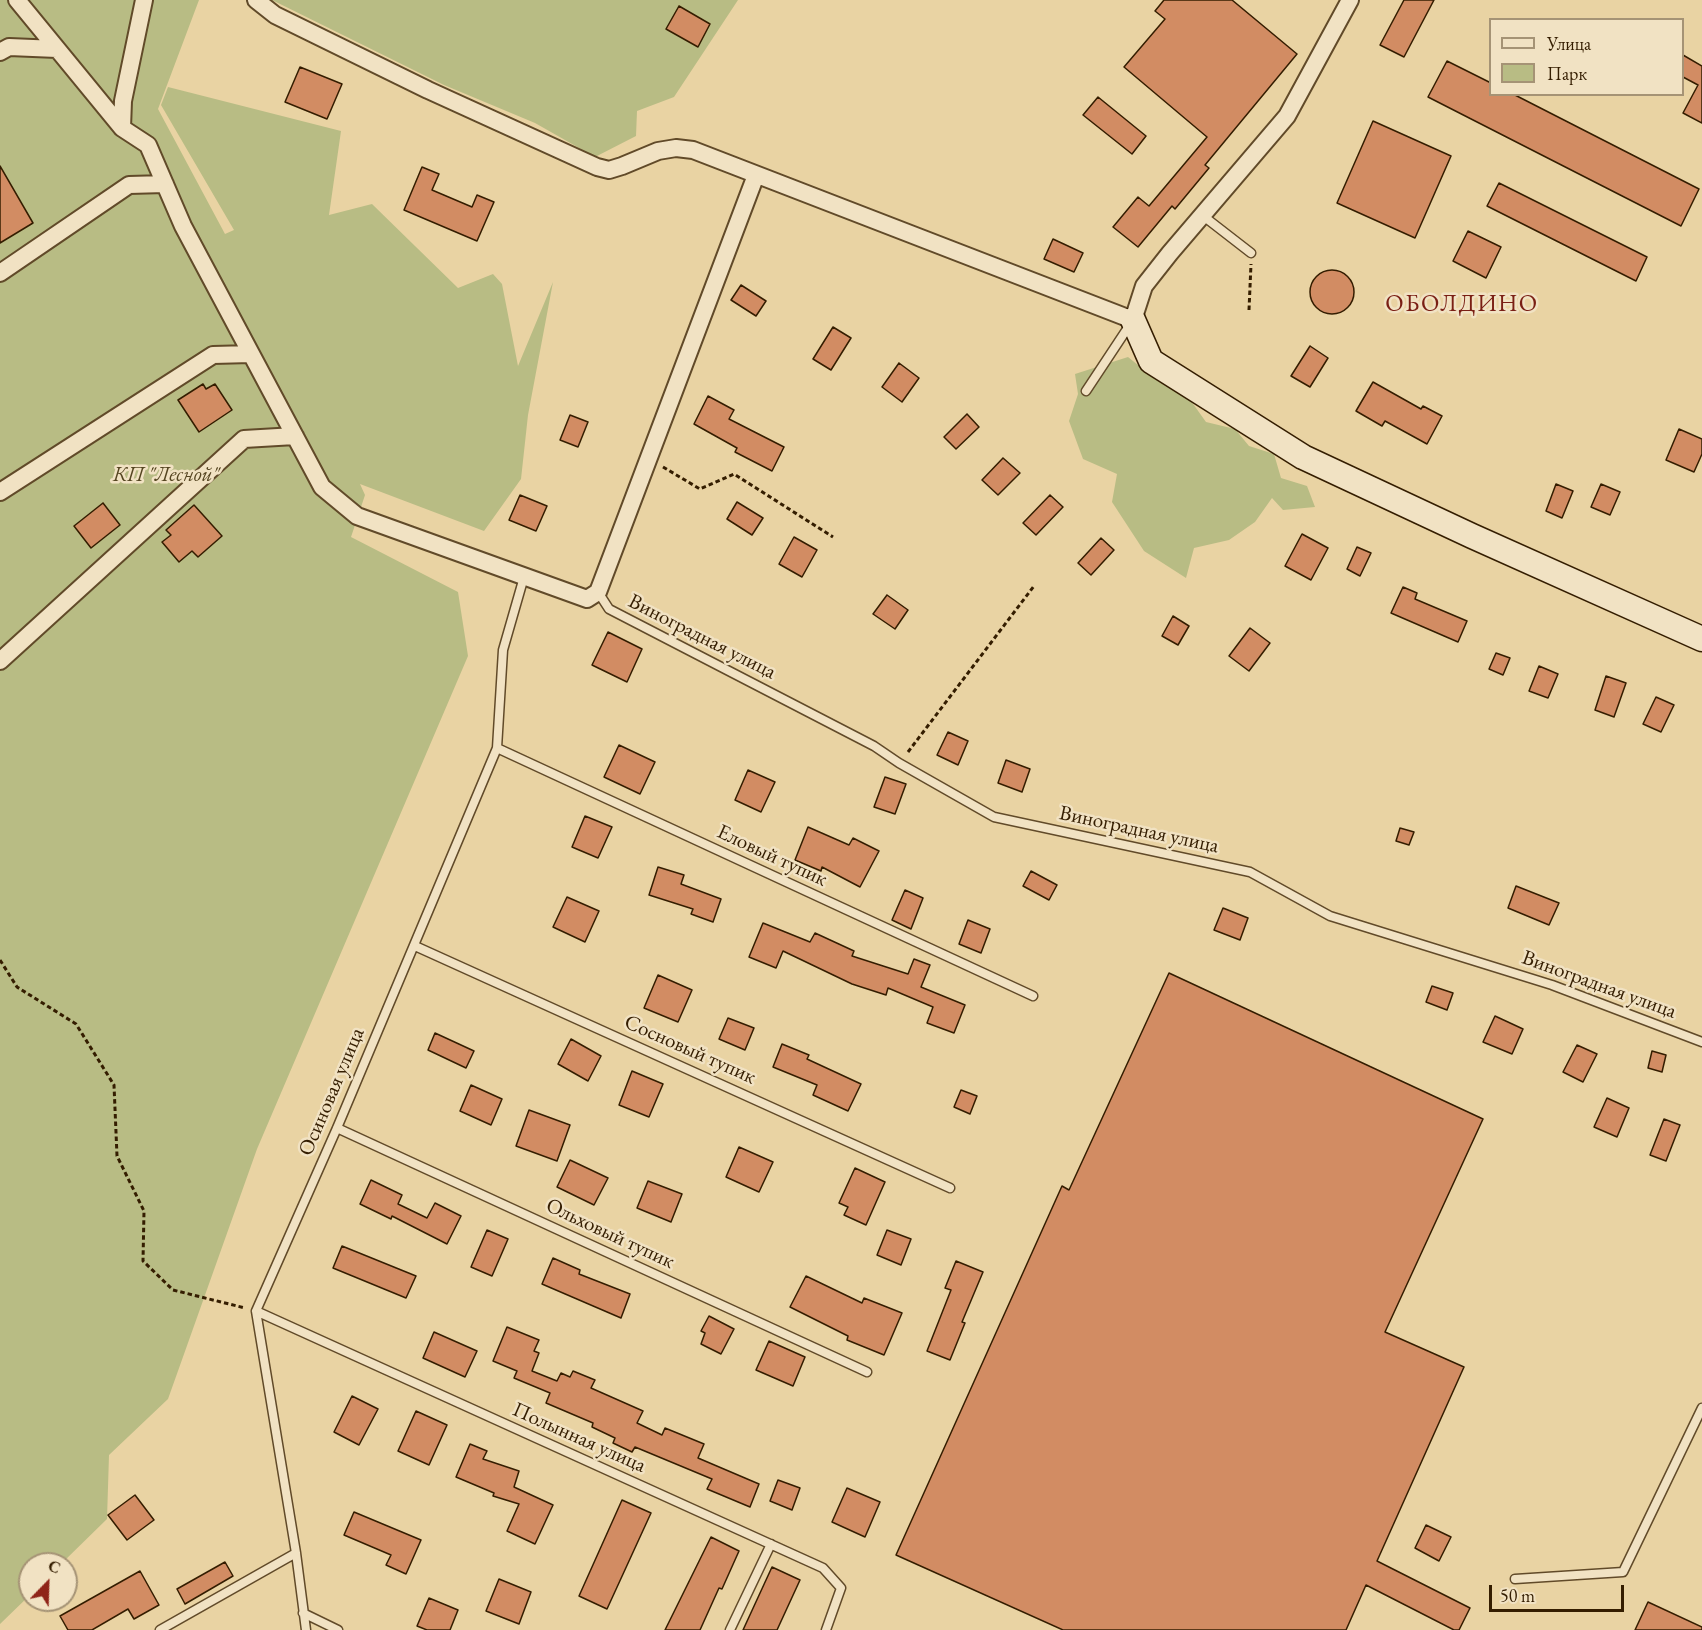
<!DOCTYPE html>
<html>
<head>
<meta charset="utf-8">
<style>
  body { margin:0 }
  #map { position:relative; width:1702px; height:1630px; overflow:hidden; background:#e9d3a3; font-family:"EB Garamond",serif }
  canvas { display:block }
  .legend { position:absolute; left:1489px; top:18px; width:195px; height:78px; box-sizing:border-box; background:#f1e2c3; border:2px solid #a59375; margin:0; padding:8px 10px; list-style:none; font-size:18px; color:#341d00 }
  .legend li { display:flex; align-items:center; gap:12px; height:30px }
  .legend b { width:30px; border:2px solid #a59375 }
  .north { position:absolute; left:18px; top:1552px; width:60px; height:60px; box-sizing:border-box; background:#f1e2c3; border:2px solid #a59375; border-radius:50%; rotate:23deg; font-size:16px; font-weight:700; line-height:24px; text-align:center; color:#341d00 }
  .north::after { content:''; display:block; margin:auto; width:21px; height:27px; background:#8f2418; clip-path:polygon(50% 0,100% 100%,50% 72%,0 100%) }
  .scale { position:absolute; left:1489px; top:1585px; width:135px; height:27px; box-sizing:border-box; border:3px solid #341d00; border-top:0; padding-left:8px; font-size:18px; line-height:21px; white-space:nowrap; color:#341d00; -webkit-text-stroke:4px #f1e2c3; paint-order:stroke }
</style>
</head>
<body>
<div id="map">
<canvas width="1702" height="1630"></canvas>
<ul class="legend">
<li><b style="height:8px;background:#f1e2c3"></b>Улица</li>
<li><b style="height:16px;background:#b8bc84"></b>Парк</li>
</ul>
<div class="north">С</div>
<div class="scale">50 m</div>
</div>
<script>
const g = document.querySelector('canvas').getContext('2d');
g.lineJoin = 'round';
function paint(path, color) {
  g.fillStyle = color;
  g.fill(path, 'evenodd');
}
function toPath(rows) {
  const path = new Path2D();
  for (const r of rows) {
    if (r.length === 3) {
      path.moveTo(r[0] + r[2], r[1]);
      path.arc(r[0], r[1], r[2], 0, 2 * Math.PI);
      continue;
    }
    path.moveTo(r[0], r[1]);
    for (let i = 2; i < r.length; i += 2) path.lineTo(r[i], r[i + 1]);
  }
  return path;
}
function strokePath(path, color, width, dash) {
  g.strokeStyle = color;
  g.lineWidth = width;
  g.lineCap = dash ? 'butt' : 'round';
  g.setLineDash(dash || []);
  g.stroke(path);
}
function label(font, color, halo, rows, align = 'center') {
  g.font = font + ' "EB Garamond",serif';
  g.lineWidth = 5;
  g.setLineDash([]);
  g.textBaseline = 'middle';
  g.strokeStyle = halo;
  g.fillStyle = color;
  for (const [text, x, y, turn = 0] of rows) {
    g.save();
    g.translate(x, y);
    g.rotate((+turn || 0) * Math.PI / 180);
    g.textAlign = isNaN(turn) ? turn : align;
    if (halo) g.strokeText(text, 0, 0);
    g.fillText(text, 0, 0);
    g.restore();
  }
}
paint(toPath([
  [0,0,199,0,158,109,225,234,234,230,161,105,168,87,341,131,329,215,372,204,458,288,493,274,502,284,518,366,553,282,528,415,521,479,484,531,360,484,365,495,351,537,458,592,468,656,257,1149,168,1399,109,1455,107,1519,61,1564,30,1564,30,1595,0,1624],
  [272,0,738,0,674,97,637,111,636,136,595,157,535,123,444,85],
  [1128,357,1159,382,1181,387,1206,422,1235,429,1249,446,1274,454,1281,478,1307,486,1315,507,1283,510,1272,498,1255,522,1229,540,1194,548,1186,578,1144,551,1112,502,1117,474,1083,459,1069,421,1078,394,1075,374]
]), '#b8bc84');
const building = toPath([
  [1164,0,1232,0,1297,54,1205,165,1209,168,1175,209,1172,206,1138,247,1113,227,1138,197,1149,206,1207,137,1124,67,1165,19,1155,11,1164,0],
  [1404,0,1434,0,1404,57,1380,45,1404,0],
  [679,6,710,24,698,47,666,29,679,6],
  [1683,55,1702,66,1702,123,1683,113,1698,85,1683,77,1683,55],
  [1447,61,1491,83,1491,94,1513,94,1699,189,1681,226,1428,97,1447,61],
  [300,67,342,84,327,119,285,102,300,67],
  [1098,97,1146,136,1132,154,1083,115,1098,97],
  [1373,121,1451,156,1415,238,1337,203,1373,121],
  [0,166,33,223,0,243,0,166],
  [422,167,439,174,432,190,472,207,477,195,494,202,477,241,404,210,422,167],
  [1499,183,1647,257,1636,281,1487,206,1499,183],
  [1468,231,1501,247,1486,278,1453,261,1468,231],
  [1053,239,1083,253,1074,272,1044,259,1053,239],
  [1332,292,22],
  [741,285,766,301,756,316,731,300,741,285],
  [833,327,851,338,831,370,813,359,833,327],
  [1310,346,1328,358,1310,387,1291,376,1310,346],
  [899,363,919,378,902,402,882,387,899,363],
  [1373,382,1421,409,1423,406,1442,416,1427,444,1385,421,1382,426,1356,411,1373,382],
  [203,384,206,389,215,384,232,410,199,432,178,400,203,384],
  [708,396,734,410,729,419,784,447,772,471,735,452,737,448,694,424,708,396],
  [967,414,979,427,956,449,944,437,967,414],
  [570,415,588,422,578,447,560,440,570,415],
  [1679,429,1702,439,1702,454,1694,472,1666,460,1679,429],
  [1003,458,1020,473,998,495,982,480,1003,458],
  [1556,484,1573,491,1562,518,1546,511,1556,484],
  [1601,484,1620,492,1610,515,1591,507,1601,484],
  [520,495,547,506,536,531,509,520,520,495],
  [1050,495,1063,507,1036,535,1023,523,1050,495],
  [737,502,763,518,752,535,727,519,737,502],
  [103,503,120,525,91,548,74,526,103,503],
  [194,505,222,536,198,557,192,551,179,562,162,542,171,535,166,530,194,505],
  [1302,534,1328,548,1311,580,1285,566,1302,534],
  [794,537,817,550,802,577,779,564,794,537],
  [1101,538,1114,550,1091,575,1078,563,1101,538],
  [1357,547,1371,553,1360,576,1347,569,1357,547],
  [1403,587,1417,593,1415,599,1467,621,1458,642,1391,613,1403,587],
  [887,595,908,610,895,629,873,614,887,595],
  [1173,616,1189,626,1178,645,1162,636,1173,616],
  [1250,628,1270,643,1249,671,1229,656,1250,628],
  [608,632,642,649,627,682,592,665,608,632],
  [1496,653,1510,658,1503,675,1489,669,1496,653],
  [1539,666,1558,674,1548,698,1529,691,1539,666],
  [1606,676,1626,683,1614,717,1595,710,1606,676],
  [1656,697,1674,705,1661,732,1643,724,1656,697],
  [948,732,968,741,958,765,937,755,948,732],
  [619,745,655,762,640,794,604,777,619,745],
  [1006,760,1030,769,1022,792,998,783,1006,760],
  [748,770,775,782,761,812,735,800,748,770],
  [885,777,906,784,895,814,874,807,885,777],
  [585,816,612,827,598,858,572,847,585,816],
  [808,827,849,845,853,838,879,851,860,887,822,867,821,871,795,860,808,827],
  [1400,828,1414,832,1409,845,1396,841,1400,828],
  [658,867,684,875,681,884,721,899,713,922,691,914,693,909,649,895,658,867],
  [1031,871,1057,885,1049,900,1023,886,1031,871],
  [1516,886,1559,903,1549,925,1508,908,1516,886],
  [905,890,923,898,911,929,892,920,905,890],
  [567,897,599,911,585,942,553,927,567,897],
  [1223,908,1248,918,1240,940,1214,930,1223,908],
  [968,920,990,929,981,953,959,944,968,920],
  [763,923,810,942,815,933,854,951,852,956,908,974,914,959,930,965,921,987,965,1005,954,1033,927,1023,933,1007,888,988,886,995,852,984,783,951,776,968,749,957,763,923],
  [1169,973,1483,1119,1385,1332,1464,1367,1377,1561,1470,1608,1459,1630,1454,1630,1366,1585,1346,1630,1063,1630,896,1555,1062,1186,1069,1190,1169,973],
  [658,975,692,990,678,1022,644,1008,658,975],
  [1432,986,1453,993,1447,1010,1426,1002,1432,986],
  [1495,1016,1523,1029,1512,1054,1483,1042,1495,1016],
  [728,1018,754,1028,745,1050,719,1039,728,1018],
  [435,1033,474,1051,466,1068,428,1050,435,1033],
  [571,1039,601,1056,588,1081,558,1064,571,1039],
  [782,1044,809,1055,807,1059,861,1084,848,1111,813,1095,817,1085,773,1067,782,1044],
  [1577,1045,1597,1054,1583,1082,1563,1072,1577,1045],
  [1652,1051,1666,1055,1662,1072,1648,1068,1652,1051],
  [632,1071,663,1084,649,1117,619,1105,632,1071],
  [471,1085,502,1099,491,1125,460,1111,471,1085],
  [961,1090,977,1096,970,1114,954,1107,961,1090],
  [1607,1098,1629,1108,1617,1137,1594,1127,1607,1098],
  [529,1110,570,1125,557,1161,516,1146,529,1110],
  [1664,1119,1680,1125,1666,1161,1650,1155,1664,1119],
  [739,1147,773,1162,759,1192,726,1177,739,1147],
  [570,1160,608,1178,594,1205,557,1187,570,1160],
  [855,1168,885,1182,866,1225,844,1215,848,1207,839,1203,855,1168],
  [371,1180,402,1195,398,1204,427,1218,435,1203,461,1216,447,1244,392,1216,391,1219,360,1204,371,1180],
  [648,1181,682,1194,671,1222,637,1208,648,1181],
  [487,1230,508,1239,492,1276,471,1267,487,1230],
  [887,1230,911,1239,901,1265,877,1255,887,1230],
  [342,1246,416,1276,406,1298,333,1268,342,1246],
  [553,1258,580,1270,579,1274,630,1294,621,1318,542,1284,553,1258],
  [956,1261,983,1272,962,1322,965,1323,950,1360,927,1351,951,1290,945,1288,956,1261],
  [806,1276,862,1303,864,1298,902,1313,884,1355,847,1340,848,1336,790,1307,806,1276],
  [709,1316,734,1329,721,1354,701,1344,705,1333,701,1331,709,1316],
  [507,1327,539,1340,534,1351,539,1353,532,1371,557,1381,561,1373,570,1377,573,1371,595,1380,591,1388,643,1411,637,1423,662,1435,665,1428,704,1444,698,1458,759,1484,750,1507,707,1489,712,1479,635,1447,632,1452,613,1443,615,1438,592,1427,593,1423,546,1403,550,1393,514,1378,517,1371,493,1361,507,1327],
  [434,1332,477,1351,465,1377,423,1358,434,1332],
  [769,1341,805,1357,793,1386,756,1370,769,1341],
  [352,1396,378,1409,359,1445,334,1432,352,1396],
  [416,1411,447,1425,429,1465,398,1451,416,1411],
  [470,1444,487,1451,483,1459,519,1471,514,1487,553,1505,535,1544,507,1531,519,1504,493,1496,494,1493,456,1477,470,1444],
  [778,1480,800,1488,792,1510,770,1501,778,1480],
  [847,1488,880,1502,865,1537,832,1522,847,1488],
  [135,1495,154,1520,127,1540,108,1515,135,1495],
  [622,1500,651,1513,607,1609,579,1596,622,1500],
  [354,1512,421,1540,406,1574,386,1565,391,1555,344,1535,354,1512],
  [1426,1525,1451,1537,1439,1561,1415,1548,1426,1525],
  [711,1537,739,1551,722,1589,719,1588,700,1630,665,1630,711,1537],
  [225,1562,233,1576,185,1604,177,1589,225,1562],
  [772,1567,800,1580,777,1630,743,1630,772,1567],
  [140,1571,159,1605,134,1619,128,1609,92,1630,68,1630,60,1616,140,1571],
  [499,1579,531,1592,519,1624,486,1611,499,1579],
  [429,1598,458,1610,450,1630,427,1630,417,1626,429,1598],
  [1648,1602,1702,1627,1702,1630,1635,1630,1648,1602]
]);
paint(building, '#d28c63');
strokePath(building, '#341d00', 1.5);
const lane = toPath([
  [1202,215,1251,253],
  [1086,391,1131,323],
  [598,592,609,609,874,746,899,763,994,817,1250,872,1330,916,1552,985,1702,1042],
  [497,748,1033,996],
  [415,946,950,1188],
  [337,1128,867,1372],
  [256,1311,823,1568,841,1588,826,1630],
  [1515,1579,1623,1572,1702,1408],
  [303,1613,338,1630],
  [160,1630,296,1553],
  [306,1630,296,1553,256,1311,337,1128,497,748,503,650,524,577],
  [730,1630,771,1544]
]);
const street = toPath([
  [17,0,122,128],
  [144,0,123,101,122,128,148,145,183,226,322,487,357,516,587,599,598,592,756,175],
  [256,0,275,15,428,90,597,167,609,170,622,166,658,151,676,148,693,150,1133,320,1144,286,1170,253,1287,116,1350,0],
  [0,52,9,47,57,49],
  [0,273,129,185,165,184],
  [0,492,213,355,251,354],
  [0,661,244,439,295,436]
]);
const secondary = toPath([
  [1133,320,1151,361,1303,457,1472,536,1702,639]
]);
strokePath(lane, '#614a29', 11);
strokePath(street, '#614a29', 20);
strokePath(secondary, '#341d00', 27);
strokePath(toPath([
  [1249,310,1251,264],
  [663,467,700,489,734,474,833,537],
  [908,752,1034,586],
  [0,960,17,987,76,1024,114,1085,117,1156,144,1211,143,1261,173,1290,245,1308]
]), '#341d00', 3, [4.5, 3]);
strokePath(lane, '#f1e2c3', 8);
strokePath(street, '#f1e2c3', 16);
strokePath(secondary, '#f1e2c3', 24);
label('italic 21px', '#554521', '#f1e2c3', [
  ["КП \"Лесной\"",166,475]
]);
label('21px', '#341d00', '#f1e2c3', [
  ["Виноградная улица",702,637,27],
  ["Виноградная улица",1139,830,12],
  ["Еловый тупик",772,856,25],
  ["Виноградная улица",1599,985,20],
  ["Сосновый тупик",690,1050,24],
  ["Осиновая улица",332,1092,-67],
  ["Ольховый тупик",610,1234,25],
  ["Полынная улица",579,1438,24]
]);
g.letterSpacing = '1.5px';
label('24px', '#7a1f14', '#f1e2c3', [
  ["ОБОЛДИНО",1462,304]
]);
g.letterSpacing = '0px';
</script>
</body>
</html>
